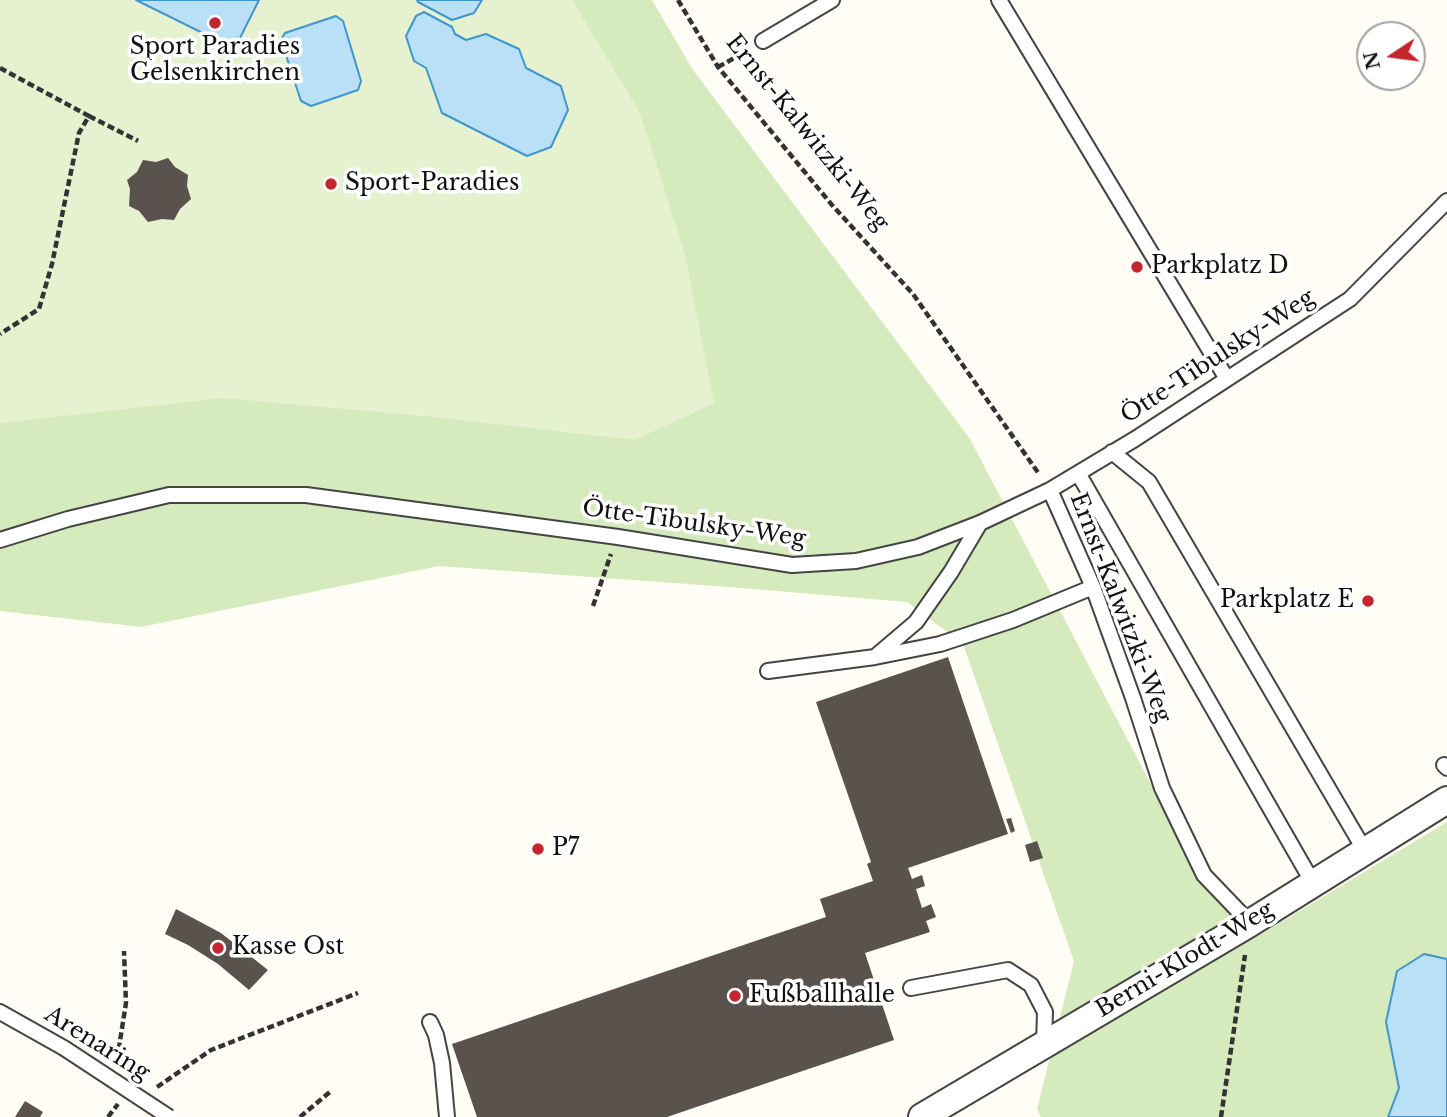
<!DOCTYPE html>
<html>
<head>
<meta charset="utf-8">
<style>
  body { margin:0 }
  #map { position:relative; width:1447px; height:1117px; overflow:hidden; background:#fffdf5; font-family:"Libre Baskerville",serif }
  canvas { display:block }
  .north { position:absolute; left:1356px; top:21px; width:70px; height:70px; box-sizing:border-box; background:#fff; border:2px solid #a0a0a0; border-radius:50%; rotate:257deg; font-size:19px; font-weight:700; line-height:28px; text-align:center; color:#111 }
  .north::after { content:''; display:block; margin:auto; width:24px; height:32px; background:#c4262e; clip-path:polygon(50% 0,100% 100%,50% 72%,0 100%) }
</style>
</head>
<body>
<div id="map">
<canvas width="1447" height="1117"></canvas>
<div class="north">N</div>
</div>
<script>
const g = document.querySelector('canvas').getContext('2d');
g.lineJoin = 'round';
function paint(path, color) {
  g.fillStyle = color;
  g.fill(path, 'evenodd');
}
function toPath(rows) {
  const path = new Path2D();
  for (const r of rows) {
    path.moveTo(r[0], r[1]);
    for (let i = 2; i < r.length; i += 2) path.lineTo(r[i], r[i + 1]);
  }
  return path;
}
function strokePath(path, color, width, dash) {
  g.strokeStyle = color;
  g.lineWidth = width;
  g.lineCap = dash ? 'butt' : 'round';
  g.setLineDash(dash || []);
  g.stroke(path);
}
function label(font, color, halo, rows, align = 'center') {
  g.font = font + ' "Libre Baskerville",serif';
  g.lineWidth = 7;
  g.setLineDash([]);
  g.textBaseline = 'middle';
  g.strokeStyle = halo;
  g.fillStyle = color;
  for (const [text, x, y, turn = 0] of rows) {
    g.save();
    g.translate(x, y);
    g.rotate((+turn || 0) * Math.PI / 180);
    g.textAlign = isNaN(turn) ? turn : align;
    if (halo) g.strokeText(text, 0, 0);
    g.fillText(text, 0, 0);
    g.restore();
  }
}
paint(toPath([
  [566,0,652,0,693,70,970,439,1174,828,1258,936,1447,822,1447,959,1424,954,1386,1022,1399,1088,1388,1117,1041,1117,1037,1109,1074,961,963,644,907,602,729,587,439,566,141,627,0,611,0,394]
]), '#d5ebbd');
paint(toPath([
  [0,0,572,0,640,113,685,254,714,403,635,440,435,417,223,398,0,423]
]), '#e6f2cf');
const water = toPath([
  [136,0,259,0,236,46,231,47,136,0],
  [417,0,482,0,474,13,452,20,418,2,417,0],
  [424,12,452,27,455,34,466,40,486,34,519,49,526,68,561,86,568,110,551,147,527,156,442,113,426,68,414,61,406,36,416,16,424,12],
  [336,16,343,21,361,81,358,90,311,106,301,101,281,40,285,33,336,16],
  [1424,954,1447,959,1447,1117,1388,1117,1399,1088,1386,1022,1397,971,1424,954]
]);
paint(water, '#b9e0f7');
strokePath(water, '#3f96cf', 2);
paint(toPath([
  [168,158,175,167,188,175,187,186,191,199,180,209,174,220,162,219,148,222,139,211,129,206,130,189,127,180,137,172,143,160,156,162],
  [948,657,1008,834,908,868,912,879,922,875,925,886,916,889,922,908,931,904,936,917,926,921,930,932,865,953,894,1040,667,1117,477,1117,452,1044,826,917,820,899,873,881,867,864,871,862,816,702],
  [1011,818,1015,831,1011,833,1006,819],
  [1037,841,1043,858,1030,862,1025,845],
  [176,909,221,933,268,970,249,990,218,964,188,945,165,934],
  [25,1101,43,1112,40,1117,15,1117]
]), '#5a524d');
const lane = toPath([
  [999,0,1227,379],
  [763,41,832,0],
  [1112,452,1149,482,1365,851],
  [1078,473,1313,883],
  [1050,490,1093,587,1133,698,1162,788,1204,875,1250,923],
  [0,540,68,519,169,495,306,495,618,537,792,565,856,561,918,547,980,523,1050,490,1135,439,1350,299,1447,201],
  [876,656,916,622,951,572,980,523],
  [768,671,875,657,940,644,1013,620,1093,587],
  [1444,765,1447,768],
  [911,988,1008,970,1031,985,1045,1012,1044,1043],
  [0,1012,64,1048],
  [430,1022,436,1035,442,1063,447,1117]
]);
const street = toPath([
  [922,1117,1250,923,1447,800]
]);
strokePath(lane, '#444', 18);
strokePath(street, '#444', 30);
strokePath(toPath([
  [678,0,718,67,832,205,913,294,1039,474],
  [718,67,747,51],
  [0,68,89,116,79,133,52,264,39,309,0,334],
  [89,116,138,141],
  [593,606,611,554],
  [117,1060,126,1003,124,951],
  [157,1087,211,1050,358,993],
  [108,1117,118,1104],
  [300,1117,330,1092],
  [1221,1117,1245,955]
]), '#333', 4.5, [7, 3.5]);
strokePath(lane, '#fff', 14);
strokePath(street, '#fff', 26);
const laneBridge = toPath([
  [64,1048,169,1117]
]);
strokePath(laneBridge, '#444', 18, []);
strokePath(laneBridge, '#fff', 14);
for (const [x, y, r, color] of [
  [215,23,7,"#c4262e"],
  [331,184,7,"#c4262e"],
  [1137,267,7,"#c4262e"],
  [1368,601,7,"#c4262e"],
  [538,849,7,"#c4262e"],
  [218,948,7,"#c4262e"],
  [735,996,7,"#c4262e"]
]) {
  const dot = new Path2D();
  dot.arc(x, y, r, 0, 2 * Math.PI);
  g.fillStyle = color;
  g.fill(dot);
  strokePath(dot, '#fff', 2.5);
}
label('23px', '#111', '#fff', [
  ["Sport Paradies",215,48,"center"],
  ["Gelsenkirchen",215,74,"center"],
  ["Sport-Paradies",345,184],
  ["Parkplatz D",1151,267],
  ["Parkplatz E",1354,601,"right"],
  ["P7",552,849],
  ["Kasse Ost",232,948],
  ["Fußballhalle",749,996]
], 'left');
label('23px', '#111', '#fff', [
  ["Ernst-Kalwitzki-Weg",807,133,51],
  ["Ötte-Tibulsky-Weg",1218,357,-33],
  ["Ötte-Tibulsky-Weg",694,524,8],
  ["Ernst-Kalwitzki-Weg",1120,608,69],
  ["Berni-Klodt-Weg",1185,960,-31],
  ["Arenaring",97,1044,32]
]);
</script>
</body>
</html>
